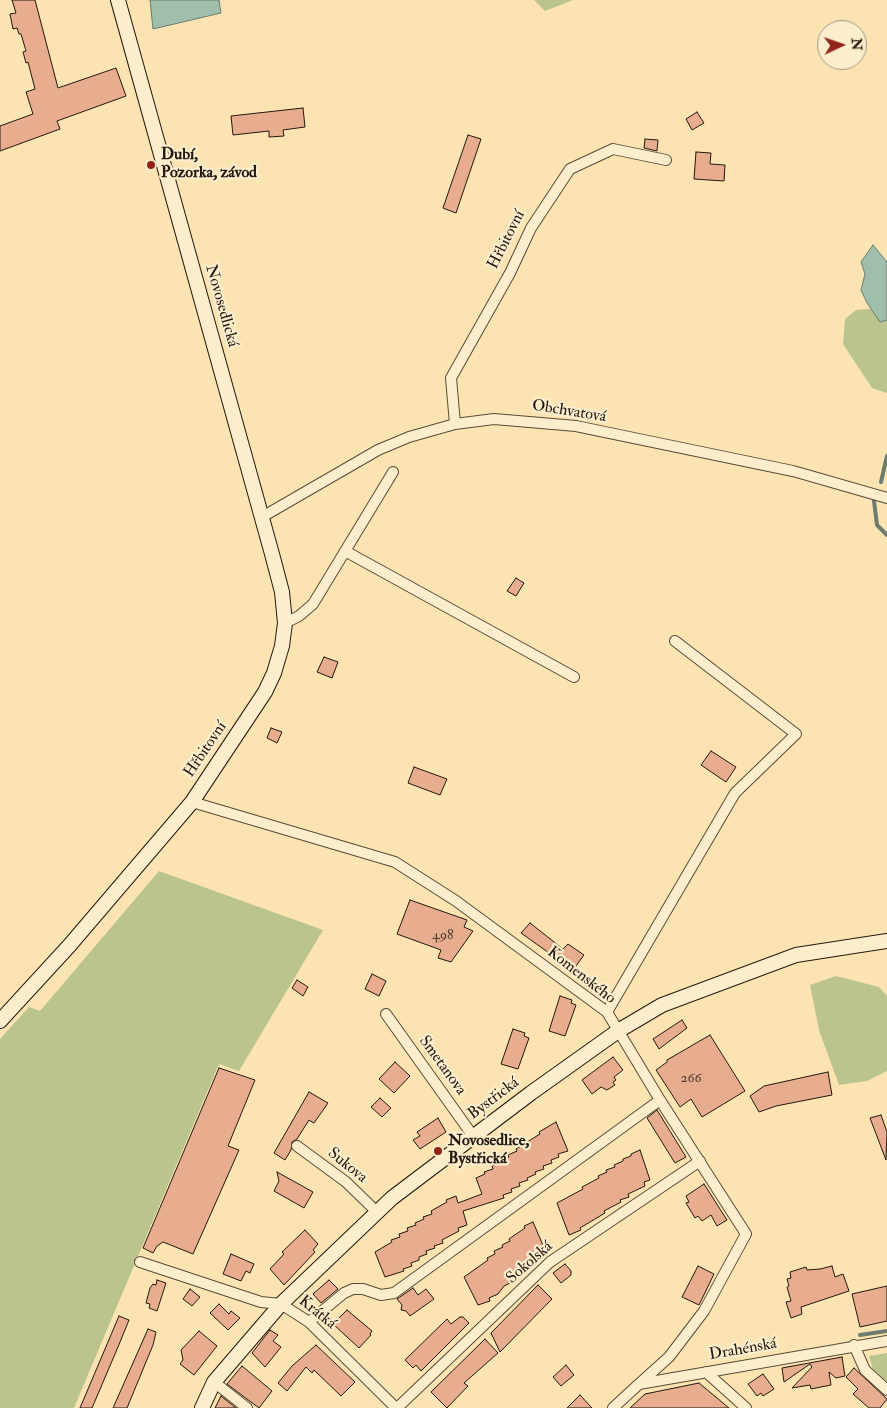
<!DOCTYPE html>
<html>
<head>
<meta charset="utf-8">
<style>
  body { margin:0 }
  #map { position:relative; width:887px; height:1408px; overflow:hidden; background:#fbe3b2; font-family:"IM FELL Double Pica",serif }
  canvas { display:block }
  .north { position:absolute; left:817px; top:20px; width:50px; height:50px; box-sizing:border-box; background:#fcedcd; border:1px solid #a59881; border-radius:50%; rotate:87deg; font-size:14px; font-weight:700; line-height:20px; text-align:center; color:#22180e }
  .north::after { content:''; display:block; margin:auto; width:18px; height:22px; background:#8f2418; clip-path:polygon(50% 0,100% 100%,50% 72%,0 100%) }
</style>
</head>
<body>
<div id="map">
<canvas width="887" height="1408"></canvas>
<div class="north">N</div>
</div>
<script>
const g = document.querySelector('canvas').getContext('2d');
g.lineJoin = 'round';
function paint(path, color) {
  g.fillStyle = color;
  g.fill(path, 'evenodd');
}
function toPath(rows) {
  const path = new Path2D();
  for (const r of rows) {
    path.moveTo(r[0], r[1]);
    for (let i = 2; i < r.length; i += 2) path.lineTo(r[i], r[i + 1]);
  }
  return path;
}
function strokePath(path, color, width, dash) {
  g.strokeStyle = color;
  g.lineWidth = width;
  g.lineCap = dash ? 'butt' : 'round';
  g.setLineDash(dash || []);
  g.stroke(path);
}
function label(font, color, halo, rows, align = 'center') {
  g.font = font + ' "IM FELL Double Pica",serif';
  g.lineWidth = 4.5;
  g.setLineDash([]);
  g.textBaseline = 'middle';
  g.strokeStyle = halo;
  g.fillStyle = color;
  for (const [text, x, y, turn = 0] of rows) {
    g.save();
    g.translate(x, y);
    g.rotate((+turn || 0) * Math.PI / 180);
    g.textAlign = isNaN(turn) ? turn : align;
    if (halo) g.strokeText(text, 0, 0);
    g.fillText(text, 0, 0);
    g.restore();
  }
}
paint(toPath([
  [534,0,573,0,545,11],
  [869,309,887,316,887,393,872,388,843,344,845,319,856,310],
  [159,871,323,930,239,1071,219,1064,74,1408,0,1408,0,1039,29,1007,40,1011],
  [836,976,879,987,887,996,887,1071,867,1081,839,1085,819,1030,810,985],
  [887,1353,887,1382,873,1369,869,1356]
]), '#bcc48e');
const water = toPath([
  [150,0,219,0,221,13,153,29,150,0],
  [873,245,887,262,887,320,880,322,867,303,861,290,865,274,861,262,873,245]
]);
paint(water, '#9fbeac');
strokePath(water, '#6d7c6d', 1);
strokePath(toPath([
  [881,482,887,456],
  [874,501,877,525,887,535],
  [860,1335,887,1331]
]), '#6d7c6d', 4);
const building = toPath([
  [12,0,35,0,58,88,116,68,126,96,57,121,60,129,0,151,0,126,33,114,26,92,35,89,28,62,26,63,23,52,26,51,21,34,19,34,17,28,13,29,10,14,16,13,12,0],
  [303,108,305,127,283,130,284,136,269,137,269,131,233,135,231,116,303,108],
  [697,112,704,123,692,130,686,119,697,112],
  [468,135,481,139,456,213,443,208,468,135],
  [645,139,658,140,657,151,644,148,645,139],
  [696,152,711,153,710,164,725,165,724,181,694,179,696,152],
  [516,578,524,583,516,596,507,591,516,578],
  [324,657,338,662,332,678,317,672,324,657],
  [271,728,282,732,277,743,267,738,271,728],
  [711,751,736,767,726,782,701,765,711,751],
  [414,767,447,779,440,795,408,783,414,767],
  [410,900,467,920,464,927,473,931,451,962,438,958,441,950,397,934,410,900],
  [530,923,563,949,568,944,584,955,573,970,521,933,530,923],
  [372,974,386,981,379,996,365,989,372,974],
  [297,980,308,987,303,996,292,988,297,980],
  [560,996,572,1000,571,1003,576,1005,565,1036,549,1031,560,996],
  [682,1020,687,1028,659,1049,653,1039,682,1020],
  [513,1029,525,1033,524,1036,529,1038,518,1069,501,1064,513,1029],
  [710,1035,745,1091,702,1117,691,1099,680,1107,656,1070,667,1062,667,1060,710,1035],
  [613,1057,623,1070,614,1077,616,1080,613,1082,615,1085,607,1090,601,1087,592,1094,582,1080,613,1057],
  [395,1062,410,1076,394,1093,379,1079,395,1062],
  [219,1068,255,1080,228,1146,239,1150,193,1254,163,1242,157,1246,153,1253,143,1248,219,1068],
  [828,1072,832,1095,776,1106,759,1112,750,1096,764,1086,828,1072],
  [309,1092,328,1103,314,1123,309,1120,297,1139,292,1142,291,1150,285,1160,274,1153,309,1092],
  [380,1098,391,1108,382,1117,371,1107,380,1098],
  [657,1110,686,1157,675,1163,647,1118,657,1110],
  [881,1115,887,1132,886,1160,870,1118,881,1115],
  [438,1118,446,1132,420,1149,413,1140,420,1136,417,1132,438,1118],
  [556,1122,568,1151,558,1154,559,1157,551,1160,552,1163,543,1166,544,1169,535,1172,536,1174,527,1178,528,1180,519,1183,520,1186,511,1189,512,1192,503,1195,504,1198,463,1211,467,1225,458,1228,459,1231,442,1240,443,1243,434,1246,435,1248,426,1251,427,1254,419,1257,419,1260,411,1263,412,1266,403,1269,404,1271,385,1277,375,1252,392,1242,391,1240,400,1237,399,1234,408,1231,407,1228,416,1225,415,1223,424,1219,423,1217,432,1214,431,1211,447,1202,446,1200,456,1196,458,1203,482,1194,476,1178,485,1174,484,1172,493,1169,492,1166,501,1163,500,1160,509,1157,508,1155,517,1151,516,1149,540,1134,539,1132,556,1122],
  [640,1150,650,1180,644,1182,645,1186,628,1194,629,1197,620,1200,621,1202,604,1211,605,1213,580,1228,581,1230,569,1235,557,1203,583,1189,582,1187,599,1178,598,1176,607,1172,606,1170,615,1167,614,1165,623,1161,623,1159,631,1156,631,1154,640,1150],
  [277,1172,313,1192,304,1208,274,1191,279,1181,277,1172],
  [704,1184,727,1220,717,1226,711,1215,702,1221,698,1216,695,1218,686,1203,689,1202,686,1196,704,1184],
  [533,1222,545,1250,540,1253,542,1256,526,1267,528,1269,519,1273,520,1275,512,1280,512,1282,504,1286,498,1294,489,1298,490,1301,478,1305,464,1277,488,1260,487,1258,495,1254,494,1251,503,1247,502,1245,510,1241,509,1239,525,1228,524,1226,533,1222],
  [305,1230,318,1244,313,1250,315,1252,284,1285,270,1269,284,1254,282,1252,305,1230],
  [231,1254,254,1264,250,1273,246,1271,241,1281,223,1274,231,1254],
  [565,1264,571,1271,571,1275,561,1283,553,1273,565,1264],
  [698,1266,714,1274,699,1305,682,1297,698,1266],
  [832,1266,835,1277,843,1274,849,1291,801,1307,802,1314,791,1318,786,1302,791,1301,787,1287,789,1286,787,1279,791,1278,790,1272,806,1267,807,1270,820,1269,832,1266],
  [157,1280,166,1283,157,1311,149,1308,150,1304,146,1303,150,1288,153,1284,156,1285,157,1280],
  [329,1280,338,1289,321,1303,313,1294,329,1280],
  [538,1285,552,1299,500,1352,491,1333,538,1285],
  [887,1286,887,1321,860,1327,852,1294,887,1286],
  [413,1288,418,1295,426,1289,434,1299,410,1316,406,1311,401,1310,402,1305,397,1299,413,1288],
  [190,1289,200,1297,192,1306,183,1299,190,1289],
  [219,1304,229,1314,231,1311,240,1318,228,1330,210,1313,219,1304],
  [347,1310,372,1331,370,1334,371,1335,359,1348,333,1324,347,1310],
  [119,1316,129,1320,118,1347,92,1408,80,1408,119,1316],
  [460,1317,463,1317,469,1323,421,1371,416,1365,413,1368,405,1360,447,1319,451,1324,460,1317],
  [148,1329,156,1332,153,1345,127,1408,113,1408,148,1329],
  [270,1330,278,1335,273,1341,281,1347,265,1367,252,1353,270,1330],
  [199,1331,217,1346,194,1375,180,1364,183,1360,181,1350,199,1331],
  [485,1339,498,1353,464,1383,468,1386,447,1408,431,1392,485,1339],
  [316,1345,355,1382,341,1396,314,1370,312,1373,306,1367,287,1391,278,1383,292,1366,316,1345],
  [842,1357,845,1376,836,1378,829,1372,831,1385,811,1389,810,1385,792,1388,812,1367,810,1364,784,1382,782,1368,842,1357],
  [566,1365,574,1375,561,1386,553,1377,566,1365],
  [242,1366,272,1391,259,1408,227,1384,242,1366],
  [854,1368,887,1399,880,1408,869,1408,853,1394,858,1389,846,1377,854,1368],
  [763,1374,774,1389,763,1396,761,1393,757,1396,748,1384,763,1374],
  [699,1383,729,1408,630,1408,645,1394,699,1383],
  [580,1395,592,1408,567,1408,580,1395],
  [221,1396,236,1408,215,1408,221,1396]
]);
paint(building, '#e7ad8e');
strokePath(building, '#22180e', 1);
const street = toPath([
  [455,424,451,378,510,273,531,228,570,169,613,149,666,160],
  [262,517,378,450,409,437,455,424,494,419,576,426,793,471,887,498],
  [345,551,574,677],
  [285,623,299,616,313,604,393,472],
  [192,802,395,862,456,901,607,1012,660,1100,746,1234,704,1311,669,1357,639,1384],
  [607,1012,735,793,796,734,675,641],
  [386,1014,473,1136],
  [297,1146,346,1182,377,1212],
  [140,1262,261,1302,281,1304,309,1322,396,1408],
  [309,1322,344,1293,353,1289,363,1289,381,1295,394,1293,660,1100],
  [854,1345,865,1370,887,1390],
  [706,1372,746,1408],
  [214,1382,247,1408],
  [397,1408,550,1262,700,1161],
  [613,1408,639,1384,887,1341]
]);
const secondary = toPath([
  [0,1021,69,946,192,802,265,692,274,673,282,646,285,623,282,592,272,554,118,0],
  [202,1408,214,1382,281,1304,392,1198,531,1093,618,1031,662,1005,796,955,887,941]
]);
strokePath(street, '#584b37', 12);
strokePath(secondary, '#22180e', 16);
strokePath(street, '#fcedcd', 10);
strokePath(secondary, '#fcedcd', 14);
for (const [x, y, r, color] of [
  [151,165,5,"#8f2418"],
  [438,1151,5,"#8f2418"]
]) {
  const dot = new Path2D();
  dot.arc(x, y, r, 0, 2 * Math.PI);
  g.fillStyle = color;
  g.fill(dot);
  strokePath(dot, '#fcedcd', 2);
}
label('14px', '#533d2e', null, [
  ["498",443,936],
  ["266",691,1079]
]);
label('bold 16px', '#22180e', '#fcedcd', [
  ["Dubí,",161,156],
  ["Pozorka, závod",161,174],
  ["Novosedlice,",448,1142],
  ["Bystřická",448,1160]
], 'left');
label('16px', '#22180e', '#fcedcd', [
  ["Hřbitovní",507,240,-63],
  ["Novosedlická",221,306,74],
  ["Obchvatová",569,412,9],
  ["Hřbitovní",206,750,-56],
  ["Komenského",581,976,38],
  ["Smetanova",442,1066,54],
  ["Bystřická",494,1099,-37],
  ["Sukova",347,1166,39],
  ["Sokolská",530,1263,-41],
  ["Krátká",317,1313,39],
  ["Drahénská",743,1350,-10]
]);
</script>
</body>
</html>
